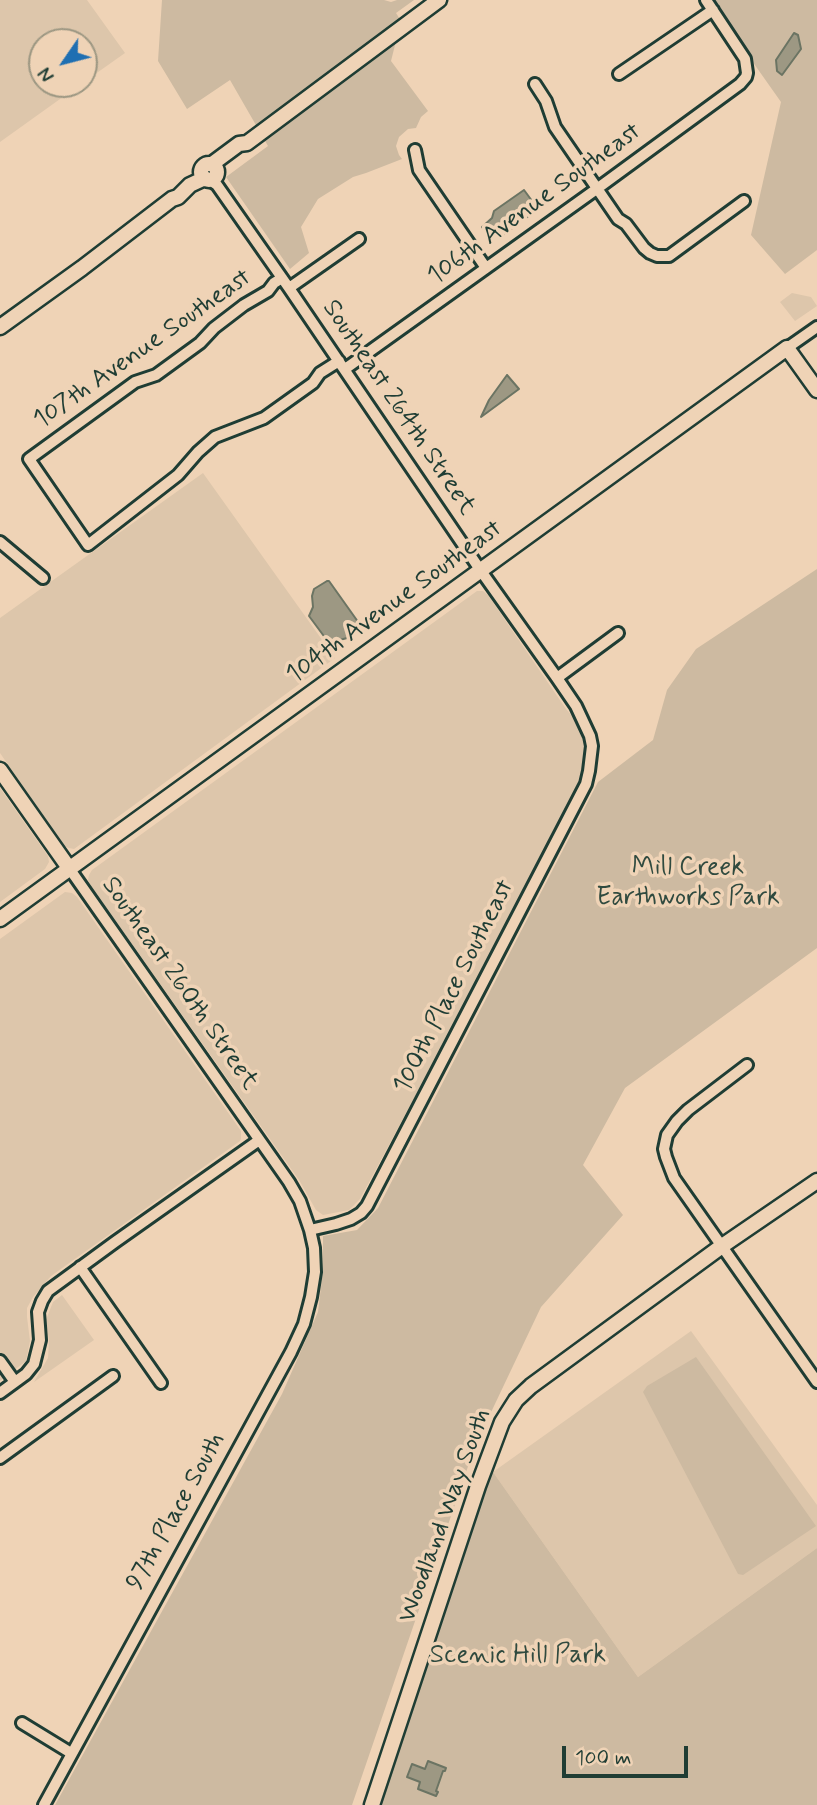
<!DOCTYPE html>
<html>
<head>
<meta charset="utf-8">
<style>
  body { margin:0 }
  #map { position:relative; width:817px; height:1805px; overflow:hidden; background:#efd3b6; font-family:Mynerve,sans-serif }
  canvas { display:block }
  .north { position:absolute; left:28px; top:28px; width:70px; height:70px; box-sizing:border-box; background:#efd3b6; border:2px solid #9c9782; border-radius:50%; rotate:235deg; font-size:19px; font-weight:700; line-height:28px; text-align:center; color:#1f3d34 }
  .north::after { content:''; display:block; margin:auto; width:24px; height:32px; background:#1f6fb2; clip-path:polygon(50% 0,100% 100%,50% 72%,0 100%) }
  .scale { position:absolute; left:562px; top:1746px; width:126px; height:32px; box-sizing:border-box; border:4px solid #1f3d34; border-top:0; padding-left:9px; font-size:21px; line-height:24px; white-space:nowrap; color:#1f3d34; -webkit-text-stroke:5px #efd3b6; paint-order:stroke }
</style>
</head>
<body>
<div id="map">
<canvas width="817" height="1805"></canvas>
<div class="north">N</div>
<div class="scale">100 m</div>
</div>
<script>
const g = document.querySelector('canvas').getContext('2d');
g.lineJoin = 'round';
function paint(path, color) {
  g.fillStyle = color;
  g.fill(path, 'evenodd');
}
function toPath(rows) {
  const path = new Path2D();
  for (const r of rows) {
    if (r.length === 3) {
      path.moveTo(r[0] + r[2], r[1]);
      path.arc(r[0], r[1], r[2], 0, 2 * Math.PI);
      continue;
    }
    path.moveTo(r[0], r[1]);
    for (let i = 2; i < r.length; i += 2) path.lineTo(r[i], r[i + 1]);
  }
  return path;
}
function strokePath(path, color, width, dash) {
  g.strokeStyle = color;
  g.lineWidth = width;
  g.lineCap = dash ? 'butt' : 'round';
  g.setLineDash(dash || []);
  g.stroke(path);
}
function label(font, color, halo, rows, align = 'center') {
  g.font = font + ' Mynerve,sans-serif';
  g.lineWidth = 7;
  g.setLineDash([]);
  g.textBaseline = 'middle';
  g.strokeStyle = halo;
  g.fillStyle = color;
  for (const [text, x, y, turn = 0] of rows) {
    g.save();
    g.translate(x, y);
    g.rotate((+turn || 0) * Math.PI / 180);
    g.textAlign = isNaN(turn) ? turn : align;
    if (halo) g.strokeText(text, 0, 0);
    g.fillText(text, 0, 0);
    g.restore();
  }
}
paint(toPath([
  [0,0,87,0,125,53,84,82,84,42,42,42,42,84,81,84,0,142],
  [792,293,811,297,817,306,795,321,780,302],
  [203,473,335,658,74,849,69,848,64,846,0,753,0,618],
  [477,591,483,591,488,595,566,709,578,723,587,749,582,784,360,1199,349,1210,323,1215,316,1210,299,1180,91,886,88,880,89,875,92,870],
  [0,788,48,856,49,862,45,869,0,902],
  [65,892,72,893,77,897,241,1131,241,1139,240,1141,51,1276,33,1297,27,1308,27,1317,30,1341,26,1361,0,1381,0,939],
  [62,1295,94,1340,34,1382,48,1358,49,1341,46,1320,53,1302],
  [691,1331,817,1505,817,1548,638,1677,493,1472]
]), '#ddc6ab');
paint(toPath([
  [162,0,384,0,391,2,397,0,414,0,396,13,401,21,391,61,428,111,421,117,416,128,408,129,399,137,396,146,399,155,402,159,366,173,353,177,318,199,301,227,309,253,290,269,226,177,268,146,230,80,187,109,158,61],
  [709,0,817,0,817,250,785,274,751,235,781,102],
  [817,569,817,948,625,1088,583,1165,623,1215,541,1307,475,1446,352,1805,55,1805,282,1394,318,1312,323,1270,323,1236,357,1230,378,1208,598,782,653,740,667,690,696,649],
  [696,1357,816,1526,743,1575,738,1574,643,1392,647,1386],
  [493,1472,638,1677,817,1548,817,1805,376,1805,482,1493]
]), '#cdbaa1');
const water = toPath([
  [794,33,798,35,801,49,782,75,777,71,776,60,794,33],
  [524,190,538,209,503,235,498,230,487,234,482,227,492,218,494,211,524,190],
  [507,375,519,389,481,417,489,400,507,375],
  [327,581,329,581,361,626,347,638,329,643,309,616,313,607,312,596,314,589,327,581],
  [428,1761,446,1768,445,1771,443,1771,436,1791,438,1792,436,1796,418,1789,420,1782,407,1777,412,1764,425,1769,428,1761]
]);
paint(water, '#9d9883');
strokePath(water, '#6b7463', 2);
const street = toPath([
  [619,74,713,10],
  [535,84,546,101,555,127,618,219,626,224,644,248,650,253,657,256,669,256,744,201],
  [415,150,419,170,486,268],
  [210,180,217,185,289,288,481,571,557,678,576,706,590,736,592,746,589,771,586,784,367,1206,361,1213,351,1219,336,1224,310,1230],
  [282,278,274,283,268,291,244,305,214,328,200,343,156,375,135,382,29,459,88,545,178,475,198,452,215,437,264,418,313,383,320,373,339,361],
  [289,288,359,239],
  [787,348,817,327],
  [345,369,598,188,740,84,746,77,747,73,745,59,706,0],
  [0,542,43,578],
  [557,678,618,633],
  [747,1065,688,1110,677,1121,667,1135,664,1149,666,1157,674,1178,817,1382],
  [80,1267,161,1383],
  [0,1361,15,1382],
  [0,1393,26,1374,34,1364,40,1340,38,1312,42,1301,48,1291,115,1242,258,1141],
  [0,1458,113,1376],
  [22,1723,71,1753],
  [44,1805,291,1352,304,1324,311,1297,315,1272,314,1248,310,1230,300,1201,289,1182,69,868]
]);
const secondary = toPath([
  [212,164,239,144,247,143,439,0],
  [209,172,8],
  [0,327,82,268,172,199,178,197,190,185,205,178],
  [0,770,69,868],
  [0,919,787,348,817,390],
  [372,1805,478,1486,502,1422,516,1400,531,1386,722,1246,817,1181]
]);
strokePath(street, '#1f3d34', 16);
strokePath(secondary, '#1f3d34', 19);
strokePath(street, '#efd3b6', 10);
strokePath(secondary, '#efd3b6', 14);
label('26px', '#1f3d34', '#efd3b6', [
  ["106th Avenue Southeast",535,205,-36],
  ["107th Avenue Southeast",143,350,-35],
  ["Southeast 264th Street",398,408,56],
  ["104th Avenue Southeast",395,603,-36],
  ["Southeast 260th Street",179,984,55],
  ["100th Place Southeast",455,987,-63],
  ["97th Place South",177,1512,-61],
  ["Woodland Way South",446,1516,-70]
]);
label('26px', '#304a3f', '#efd3b6', [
  ["Mill Creek",688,869],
  ["Earthworks Park",688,899],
  ["Scenic Hill Park",518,1657]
]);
</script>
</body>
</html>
